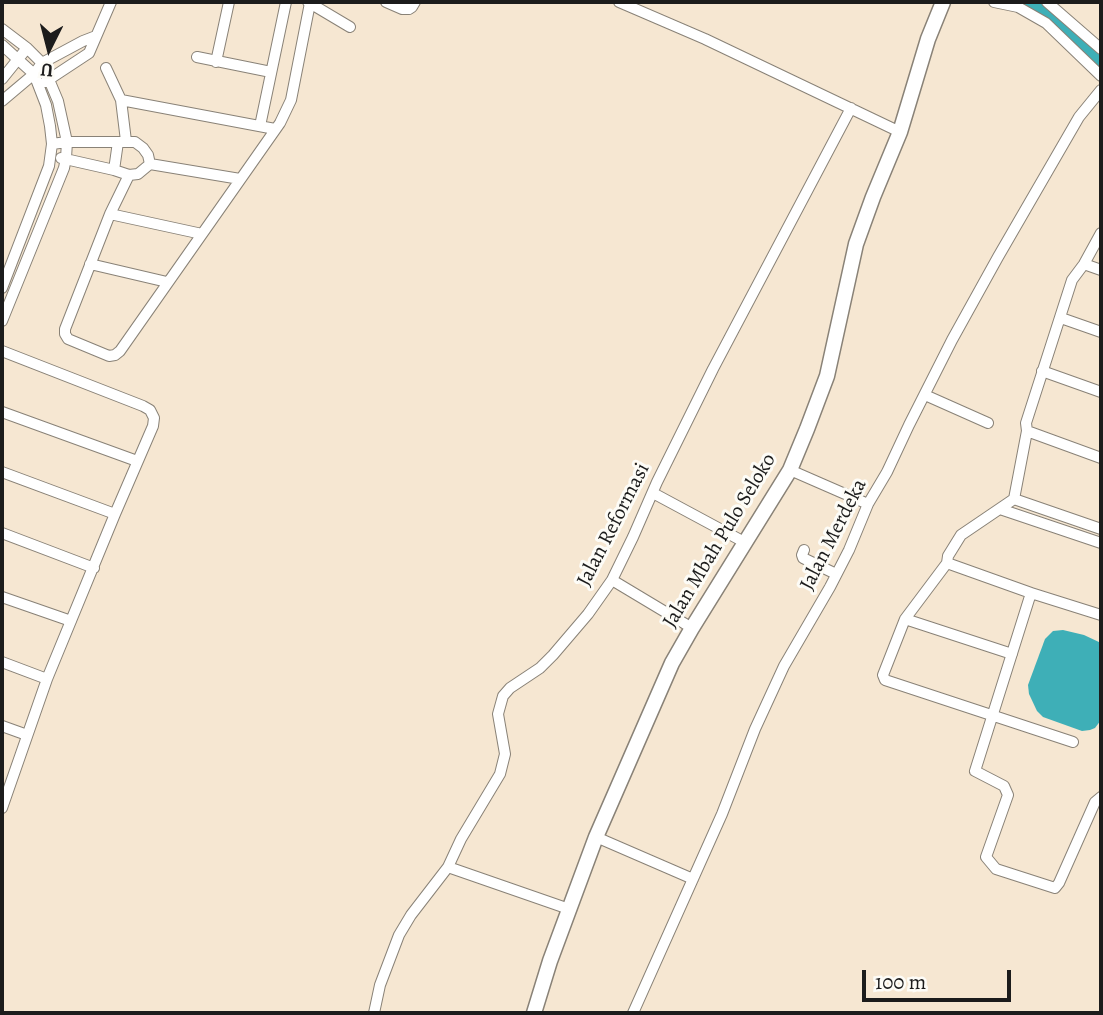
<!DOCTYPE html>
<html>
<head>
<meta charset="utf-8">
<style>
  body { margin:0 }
  #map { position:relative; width:1103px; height:1015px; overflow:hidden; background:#f6e7d2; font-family:Alegreya,serif }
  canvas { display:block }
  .frame { position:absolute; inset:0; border:4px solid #1c1c1c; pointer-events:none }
  .north { position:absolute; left:14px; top:14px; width:70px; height:70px; -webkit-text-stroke:5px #fdfcf7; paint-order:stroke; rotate:186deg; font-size:19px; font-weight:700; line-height:28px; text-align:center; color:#1c1c1c }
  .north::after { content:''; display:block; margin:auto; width:24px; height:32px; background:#1c1c1c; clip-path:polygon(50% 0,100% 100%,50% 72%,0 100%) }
  .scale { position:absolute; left:862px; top:970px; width:149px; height:32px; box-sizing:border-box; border:4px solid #1c1c1c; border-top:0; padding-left:9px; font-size:21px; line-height:24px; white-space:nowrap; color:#1c1c1c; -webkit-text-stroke:5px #fdfcf7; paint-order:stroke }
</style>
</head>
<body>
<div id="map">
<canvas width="1103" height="1015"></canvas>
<div class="frame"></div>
<div class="north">U</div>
<div class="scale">100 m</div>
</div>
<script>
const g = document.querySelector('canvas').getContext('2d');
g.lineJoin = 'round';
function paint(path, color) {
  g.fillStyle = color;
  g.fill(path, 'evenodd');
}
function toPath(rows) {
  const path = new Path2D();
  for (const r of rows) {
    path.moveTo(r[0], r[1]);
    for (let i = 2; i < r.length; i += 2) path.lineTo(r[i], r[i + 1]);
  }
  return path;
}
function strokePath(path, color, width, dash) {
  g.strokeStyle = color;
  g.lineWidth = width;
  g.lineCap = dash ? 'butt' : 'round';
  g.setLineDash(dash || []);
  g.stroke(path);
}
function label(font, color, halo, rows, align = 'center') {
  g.font = font + ' Alegreya,serif';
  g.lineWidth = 6;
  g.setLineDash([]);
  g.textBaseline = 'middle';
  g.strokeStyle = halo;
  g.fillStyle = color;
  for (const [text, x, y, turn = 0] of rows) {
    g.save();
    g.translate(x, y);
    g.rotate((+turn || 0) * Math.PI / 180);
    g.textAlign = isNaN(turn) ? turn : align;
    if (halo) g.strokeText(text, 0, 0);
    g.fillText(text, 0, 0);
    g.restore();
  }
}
paint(toPath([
  [1063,630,1084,635,1101,643,1101,720,1095,728,1090,730,1082,731,1043,717,1037,711,1029,694,1028,685,1045,639,1053,631]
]), '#3eafb7');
strokePath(toPath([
  [1031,2,1054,17,1101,59]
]), '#3eafb7', 18);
const street = toPath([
  [308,2,350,27],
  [386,2,402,9,409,9,412,7,415,2],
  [619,2,705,39,900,132],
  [994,2,1018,7,1046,23,1101,76],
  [1047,2,1101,49],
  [2,29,27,48,42,63,58,101,67,142,66,158,64,168,2,321],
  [2,45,34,74,46,105,50,126,52,144,49,166,2,288],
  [197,57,271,72],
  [216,62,229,2],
  [106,68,121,100,126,141],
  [2,79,27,48],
  [45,82,89,53,111,2],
  [121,100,275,129],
  [2,101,34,74,42,63,83,41,96,36],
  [260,126,286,2],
  [52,144,67,142,135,142,143,148,148,155,150,164,138,174,129,175,114,170,61,158],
  [150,164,240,179],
  [114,170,118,142],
  [129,175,110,214,65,329,65,334,68,339,109,356,115,355,120,351,280,123,291,100,310,3],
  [110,214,202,234],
  [1101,233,1084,264,1072,280,1026,423,1027,431,1101,458],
  [90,264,167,282],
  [1084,264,1101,270],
  [1061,318,1101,332],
  [2,351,143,406,150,410,154,418,153,426,115,514,47,679,2,808],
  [1042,371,1101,392],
  [925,395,988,423],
  [2,412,137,461],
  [790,470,868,504],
  [2,472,115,514],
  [653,493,746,543],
  [1014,499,1027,431],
  [1000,509,1101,543],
  [2,533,94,568],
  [804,550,802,555,803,558,836,574],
  [947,563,905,619,883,675,885,680,1073,742],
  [612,580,692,628],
  [1031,593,947,563,948,556,961,535,1014,499,1101,529],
  [2,597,71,621],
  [1101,615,1031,593,975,771,1004,786,1008,795,986,857,996,869,1055,888,1059,883,1095,802,1101,797],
  [905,619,1012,654],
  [2,662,47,679],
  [2,726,27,735],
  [596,837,693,879],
  [448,867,569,909],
  [374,1013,380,985,399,935,411,915,448,867,461,839,500,774,505,754,498,714,503,696,510,688,540,668,553,655,588,614,612,580,633,537,657,482,713,369,851,108],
  [633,1013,722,814,755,729,784,666,830,587,849,550,868,504,887,472,909,425,952,340,998,257,1079,117,1101,90]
]);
const secondary = toPath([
  [534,1013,550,961,596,837,672,663,692,628,790,470,807,429,827,376,856,244,873,197,900,132,928,39,943,2]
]);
strokePath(street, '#898277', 12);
strokePath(secondary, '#898277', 17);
strokePath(street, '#fff', 10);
strokePath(secondary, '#fff', 14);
label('21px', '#1c1c1c', '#fdfcf7', [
  ["Jalan Reformasi",614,525,-63],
  ["Jalan Merdeka",834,535,-63],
  ["Jalan Mbah Pulo Seloko",720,541,-59]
]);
</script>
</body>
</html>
